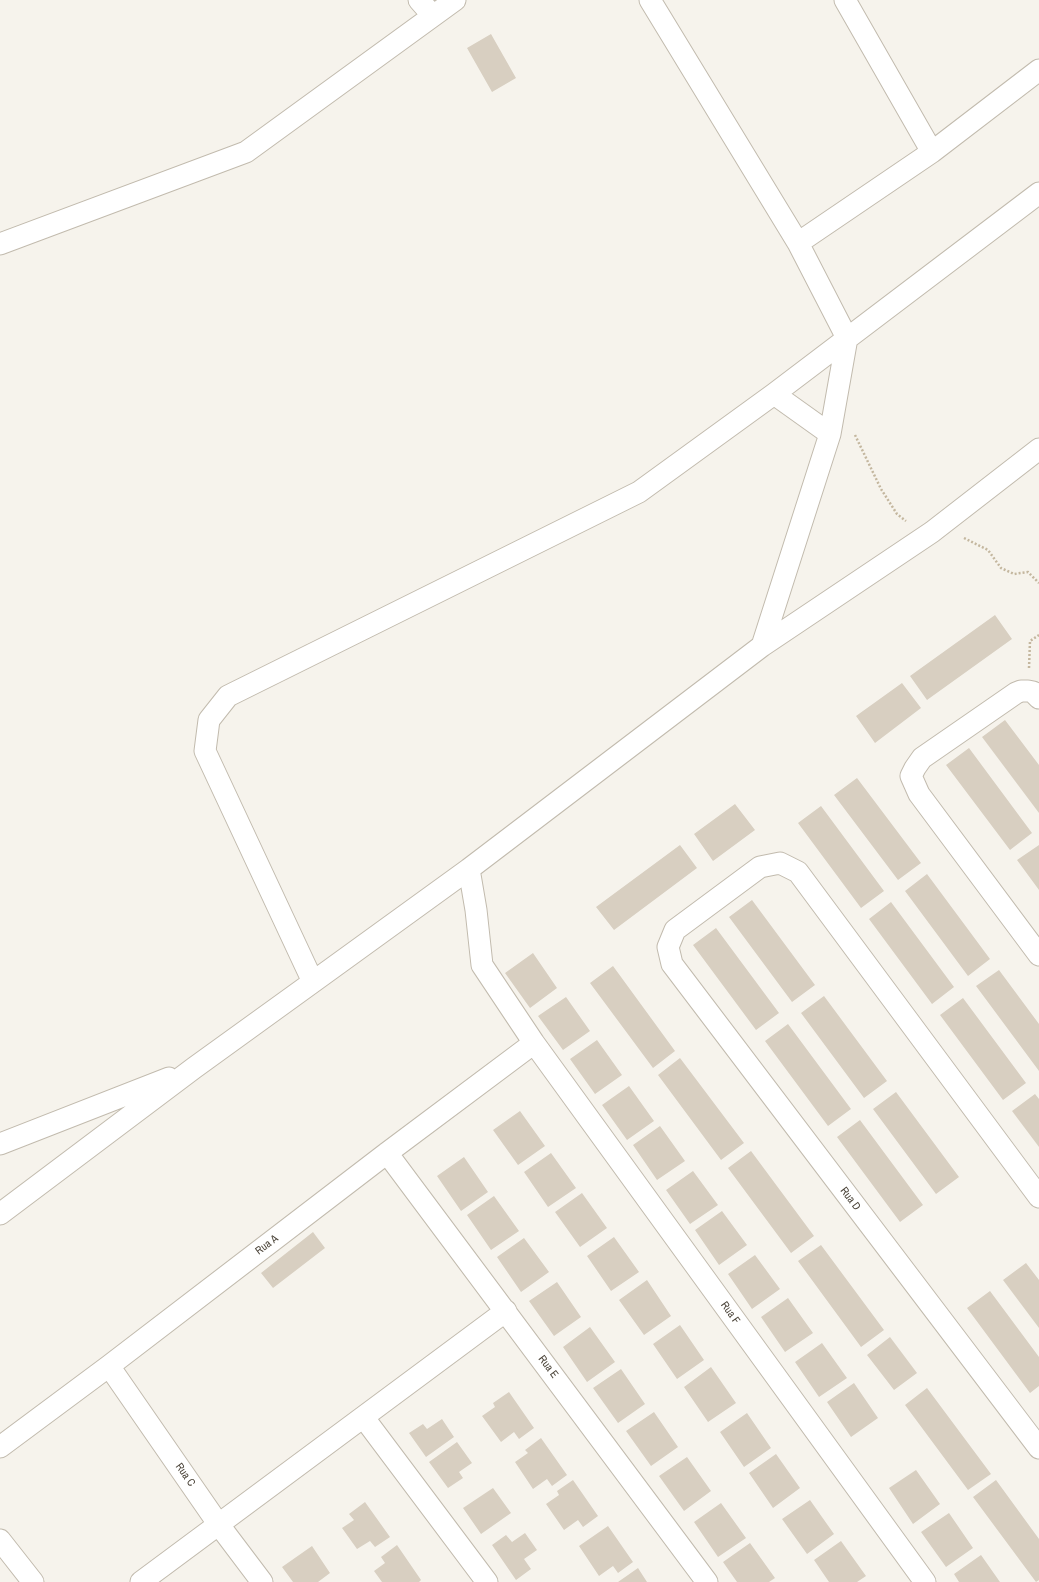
<!DOCTYPE html>
<html>
<head>
<meta charset="utf-8">
<style>
  body { margin:0 }
  canvas { display:block; background:#f6f3ec }
</style>
</head>
<body>
<canvas width="1039" height="1582"></canvas>
<script>
const g = document.querySelector('canvas').getContext('2d');
g.lineJoin = 'round';
function paint(path, color) {
  g.fillStyle = color;
  g.fill(path, 'evenodd');
}
function toPath(rows) {
  const path = new Path2D();
  for (const r of rows) {
    path.moveTo(r[0], r[1]);
    for (let i = 2; i < r.length; i += 2) path.lineTo(r[i], r[i + 1]);
  }
  return path;
}
function strokePath(path, color, width, dash) {
  g.strokeStyle = color;
  g.lineWidth = width;
  g.lineCap = dash ? 'butt' : 'round';
  g.setLineDash(dash || []);
  g.stroke(path);
}
function label(font, color, halo, rows, align = 'center') {
  g.font = font + ' "Archivo Narrow",sans-serif';
  g.lineWidth = 4;
  g.setLineDash([]);
  g.textBaseline = 'middle';
  g.strokeStyle = halo;
  g.fillStyle = color;
  for (const [text, x, y, turn = 0] of rows) {
    g.save();
    g.translate(x, y);
    g.rotate((+turn || 0) * Math.PI / 180);
    g.textAlign = isNaN(turn) ? turn : align;
    if (halo) g.strokeText(text, 0, 0);
    g.fillText(text, 0, 0);
    g.restore();
  }
}
paint(toPath([
  [491,34,516,78,492,92,467,48],
  [995,615,1012,639,927,700,910,676],
  [902,683,921,708,875,743,856,716],
  [1005,720,1039,765,1039,813,982,737],
  [969,748,1032,833,1010,850,946,765],
  [857,778,921,863,898,880,834,795],
  [735,804,755,830,713,861,694,834],
  [821,806,884,891,861,908,798,823],
  [680,845,697,868,614,930,596,907],
  [1039,845,1039,890,1017,860],
  [927,874,990,959,968,976,905,891],
  [752,900,815,985,792,1002,729,917],
  [891,902,954,987,932,1004,869,919],
  [716,928,779,1013,756,1030,693,945],
  [533,953,557,988,530,1008,505,973],
  [613,966,675,1051,653,1068,590,983],
  [999,970,1039,1024,1039,1071,976,986],
  [824,996,887,1081,864,1098,801,1013],
  [566,997,590,1031,563,1050,538,1016],
  [963,998,1026,1083,1003,1100,940,1015],
  [788,1024,851,1109,828,1126,765,1041],
  [597,1040,622,1075,595,1094,570,1059],
  [680,1058,744,1143,721,1160,658,1075],
  [629,1086,654,1121,627,1140,602,1105],
  [896,1092,959,1177,936,1194,873,1109],
  [1035,1094,1039,1099,1039,1147,1012,1111],
  [520,1111,545,1146,518,1165,493,1130],
  [860,1120,923,1205,900,1222,837,1137],
  [660,1126,685,1161,657,1180,633,1145],
  [751,1151,814,1236,791,1253,728,1168],
  [551,1153,576,1188,548,1207,524,1172],
  [464,1157,488,1192,461,1211,437,1176],
  [693,1171,718,1205,690,1224,666,1190],
  [582,1193,607,1228,580,1247,555,1212],
  [494,1196,519,1231,491,1250,467,1215],
  [722,1211,747,1245,719,1265,695,1230],
  [313,1232,325,1248,273,1288,261,1273],
  [614,1237,639,1272,611,1291,587,1256],
  [524,1238,549,1272,521,1292,497,1257],
  [821,1245,884,1330,861,1347,798,1261],
  [755,1255,780,1289,752,1309,728,1274],
  [1026,1263,1039,1280,1039,1328,1003,1280],
  [647,1280,671,1316,644,1335,619,1300],
  [557,1282,581,1317,554,1336,529,1301],
  [990,1291,1039,1357,1039,1386,1030,1393,967,1308],
  [788,1298,813,1333,785,1352,761,1317],
  [680,1325,704,1360,677,1379,653,1344],
  [590,1327,615,1362,587,1382,563,1347],
  [890,1337,917,1373,894,1390,867,1355],
  [822,1343,847,1378,819,1397,795,1362],
  [711,1367,736,1403,708,1422,684,1387],
  [621,1369,645,1404,618,1423,593,1388],
  [854,1383,878,1418,851,1437,827,1402],
  [927,1388,991,1474,968,1490,905,1405],
  [509,1392,534,1428,519,1439,514,1432,501,1442,482,1416,495,1407,493,1403],
  [654,1412,678,1447,651,1466,626,1431],
  [747,1413,771,1448,744,1467,720,1432],
  [442,1419,454,1437,426,1457,409,1433,423,1424,427,1429],
  [541,1438,567,1475,552,1486,547,1479,533,1489,515,1462,528,1453,525,1450],
  [457,1442,472,1463,459,1472,463,1478,448,1488,429,1462],
  [776,1454,800,1488,773,1508,749,1473],
  [687,1457,711,1491,684,1511,659,1476],
  [916,1470,940,1504,913,1524,889,1488],
  [573,1480,598,1516,583,1527,578,1520,564,1530,546,1504,559,1495,557,1491],
  [996,1480,1039,1539,1039,1580,1036,1582,973,1497],
  [493,1488,511,1513,481,1534,463,1508],
  [810,1500,834,1534,807,1554,782,1519],
  [365,1502,390,1537,375,1547,370,1541,357,1549,342,1528,354,1520,349,1514],
  [721,1503,746,1538,718,1557,694,1522],
  [949,1513,973,1548,946,1567,921,1532],
  [608,1526,633,1562,618,1573,613,1566,599,1576,579,1546],
  [525,1533,537,1550,524,1559,531,1569,516,1580,492,1545,506,1535,512,1542],
  [841,1541,866,1576,857,1582,829,1582,814,1560],
  [750,1543,775,1578,769,1582,737,1582,723,1562],
  [397,1545,421,1580,419,1582,382,1582,374,1571,385,1563,381,1557],
  [312,1546,330,1573,318,1582,293,1582,282,1567],
  [981,1555,1000,1582,959,1582,954,1574],
  [638,1568,647,1582,618,1582]
]), '#d8cfc1');
const street = toPath([
  [419,0,433,16],
  [650,0,798,243,932,152,1039,70],
  [845,0,932,152],
  [0,244,246,152,455,0],
  [774,394,830,434],
  [762,646,830,434,847,338,798,243],
  [1039,698,1033,692,1028,691,1021,691,1016,693,922,758,915,768,911,776,919,794,1039,955],
  [469,869,313,982,205,751,209,720,228,696,639,492,774,394,1039,193],
  [0,1144,169,1078],
  [387,1153,707,1582],
  [1039,1197,798,872,780,863,760,867,675,930,668,947,672,964,1039,1448],
  [0,1214,194,1068,313,982],
  [109,1366,219,1525,262,1582],
  [364,1418,487,1582],
  [0,1447,109,1366,387,1153,534,1043],
  [0,1540,33,1582],
  [141,1582,506,1311],
  [925,1582,534,1043,482,965,476,910,469,869,762,646,932,532,1039,449]
]);
strokePath(street, '#c2bbae', 23);
strokePath(toPath([
  [855,435,881,489,897,514,906,521],
  [964,538,988,550,1001,568,1014,574,1028,572,1039,583],
  [1029,668,1030,641,1039,635]
]), '#c4b79f', 2.5, [2, 2]);
strokePath(street, '#fff', 21);
label('11px', '#4b4439', '#fff', [
  ["Rua D",850,1199,53],
  ["Rua A",267,1245,-37],
  ["Rua F",730,1313,54],
  ["Rua E",548,1367,53],
  ["Rua C",185,1475,55]
]);
</script>
</body>
</html>
